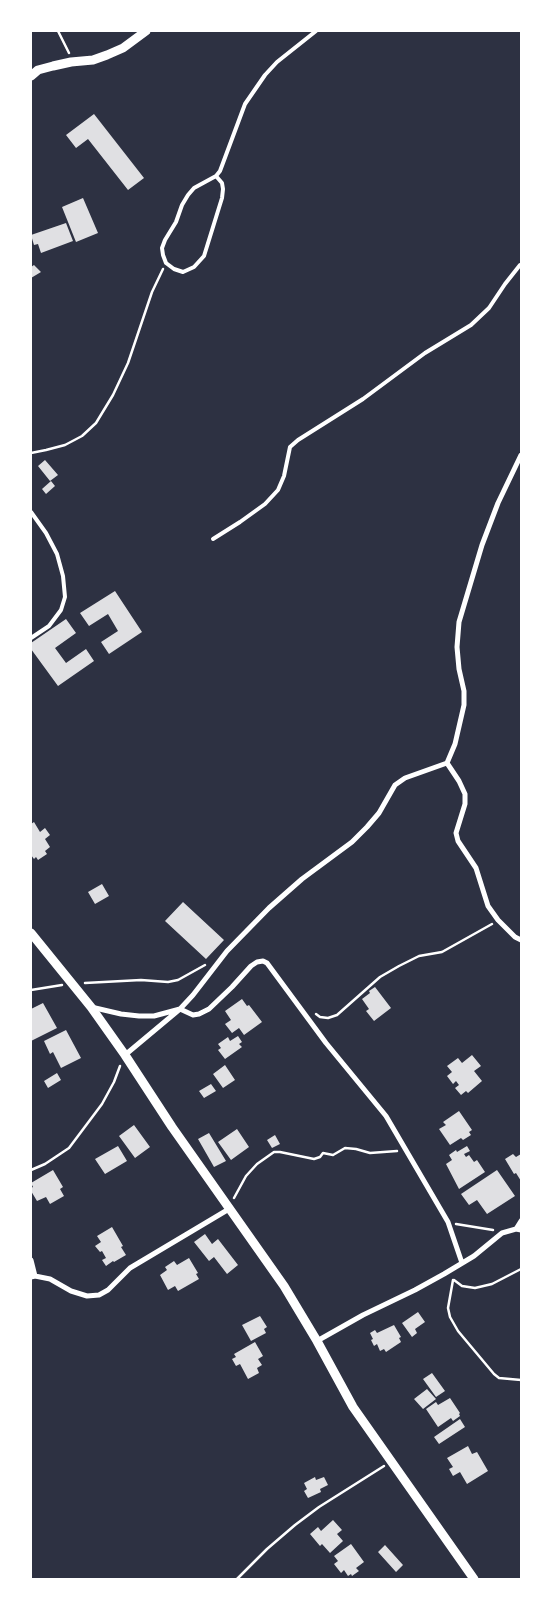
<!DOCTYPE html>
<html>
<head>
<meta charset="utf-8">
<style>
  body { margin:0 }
  #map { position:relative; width:552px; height:1610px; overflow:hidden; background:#2d3142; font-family:"Source Sans 3",sans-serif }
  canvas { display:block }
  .frame { position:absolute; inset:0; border:32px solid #fff; pointer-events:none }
</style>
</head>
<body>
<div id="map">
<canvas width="552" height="1610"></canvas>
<div class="frame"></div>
</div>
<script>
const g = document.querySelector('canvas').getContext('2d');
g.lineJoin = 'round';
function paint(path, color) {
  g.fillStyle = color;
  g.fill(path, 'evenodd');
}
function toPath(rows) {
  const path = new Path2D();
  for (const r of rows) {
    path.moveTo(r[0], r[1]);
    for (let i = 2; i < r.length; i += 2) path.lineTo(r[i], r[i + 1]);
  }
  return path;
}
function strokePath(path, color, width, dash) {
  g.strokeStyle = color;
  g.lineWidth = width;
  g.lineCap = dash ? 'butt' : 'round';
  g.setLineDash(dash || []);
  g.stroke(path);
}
paint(toPath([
  [94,114,144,178,128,190,88,139,76,148,66,135],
  [83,198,98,233,76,242,62,207],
  [66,223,73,241,41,253,38,244,34,245,31,235],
  [34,265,41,272,31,278,31,267],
  [45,460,58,475,50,481,38,466],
  [51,481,55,486,46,494,42,489],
  [115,591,142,632,109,654,101,642,118,631,108,614,89,626,80,613],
  [66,619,76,633,55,648,66,663,86,649,94,661,58,686,31,649,31,643],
  [34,822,40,832,45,828,50,835,45,839,50,847,45,851,47,854,38,860,36,857,34,859,31,855,31,824],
  [102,884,109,896,95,904,88,892],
  [183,902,224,940,206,959,165,921],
  [375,987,391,1008,374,1021,366,1011,369,1009,362,999,370,993,369,991],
  [242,999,247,1006,249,1005,262,1022,244,1035,239,1028,232,1033,225,1024,231,1020,225,1011],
  [43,1003,57,1028,31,1041,31,1009],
  [66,1030,81,1058,61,1068,53,1052,50,1054,44,1041],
  [238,1036,242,1042,239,1044,242,1047,225,1059,218,1050,221,1048,218,1044,228,1037,230,1041],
  [472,1055,481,1066,474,1071,482,1081,468,1093,466,1091,461,1095,455,1088,459,1085,456,1081,453,1084,447,1076,452,1072,447,1066,458,1058,462,1063],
  [225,1065,235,1080,223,1088,213,1074],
  [57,1073,61,1080,48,1088,44,1081],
  [211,1084,216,1091,204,1098,199,1091],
  [459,1111,472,1130,469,1132,471,1135,463,1140,461,1138,450,1145,439,1129,446,1125,443,1122],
  [134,1125,150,1147,135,1158,119,1136],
  [237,1129,249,1147,231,1160,218,1142],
  [209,1133,226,1161,214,1167,198,1139],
  [275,1135,280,1144,272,1148,267,1140],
  [118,1146,127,1161,105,1174,95,1159],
  [467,1146,470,1151,464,1154,466,1157,469,1155,474,1162,477,1160,485,1172,459,1189,446,1164,452,1160,449,1155,456,1150,457,1152],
  [513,1154,516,1157,521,1154,521,1181,516,1173,514,1174,505,1159],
  [53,1170,63,1187,60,1189,64,1196,50,1204,46,1197,37,1201,31,1191,31,1188,33,1187,31,1183],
  [497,1170,515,1196,487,1214,477,1200,469,1205,461,1194],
  [112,1227,123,1246,121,1247,126,1255,114,1262,113,1261,106,1266,102,1260,106,1258,102,1251,100,1252,95,1246,101,1242,97,1236],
  [205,1234,212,1244,218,1239,238,1265,227,1274,214,1257,209,1261,194,1242],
  [189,1258,198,1273,196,1274,199,1279,178,1291,175,1286,168,1290,160,1275,167,1270,165,1267,174,1261,177,1265],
  [418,1312,425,1322,415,1329,417,1333,412,1337,402,1323],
  [260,1316,267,1327,264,1329,266,1333,251,1341,242,1325],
  [394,1325,401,1337,399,1338,401,1342,386,1352,384,1349,380,1351,377,1344,374,1346,371,1340,373,1339,370,1333,375,1330,377,1333],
  [255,1342,263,1356,258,1359,262,1365,257,1368,259,1373,248,1379,240,1364,236,1366,232,1359,236,1357,234,1354],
  [432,1373,445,1391,436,1397,423,1379],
  [427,1389,436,1399,423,1409,414,1399],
  [450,1398,460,1413,459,1414,460,1416,453,1421,451,1418,438,1427,426,1409,436,1402,438,1405],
  [460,1419,465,1427,439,1444,434,1437],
  [468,1446,472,1454,477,1452,488,1471,467,1484,460,1472,453,1476,449,1469,453,1467,447,1458],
  [315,1477,316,1480,324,1477,328,1485,320,1489,321,1492,308,1498,304,1491,307,1489,304,1483],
  [333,1520,342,1530,337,1534,343,1541,330,1553,322,1544,320,1546,310,1534,318,1527,321,1531],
  [351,1544,364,1562,356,1568,359,1571,352,1576,351,1574,348,1576,344,1570,341,1573,334,1564,338,1561,334,1556],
  [385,1545,403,1565,396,1572,378,1552]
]), '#e0e0e3');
strokePath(toPath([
  [58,31,69,53],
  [31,453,46,450,65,445,82,436,96,423,113,395,128,363,152,292,163,269],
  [85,983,141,980,168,982,178,980,205,965],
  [31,990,62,985],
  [316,1014,320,1017,328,1018,337,1015,380,977,399,966,419,956,442,952,492,924],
  [31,1170,45,1164,69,1148,102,1104,114,1082,120,1066],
  [234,1198,246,1176,257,1164,274,1152,280,1152,314,1159,320,1157,323,1153,333,1155,345,1148,356,1149,370,1153,397,1151],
  [456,1224,493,1230],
  [453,1280,448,1308,450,1317,458,1331,494,1374,499,1378,521,1380],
  [454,1280,462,1286,475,1288,492,1284,521,1269],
  [237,1579,267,1549,295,1525,319,1507,384,1466]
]), '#fff', 2.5);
strokePath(toPath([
  [216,176,222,183,223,189,222,198,204,256,194,267,183,272,174,269,166,263,163,255,162,248,165,240,176,222,182,205,188,195,194,188,216,176,220,171,245,104,265,75,277,62,316,31],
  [31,512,46,533,57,554,63,576,65,597,61,610,49,626,31,638],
  [213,539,240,522,265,504,278,490,284,476,290,447,298,440,363,399,425,353,471,325,489,308,505,284,520,265]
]), '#fff', 4);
strokePath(toPath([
  [447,763,459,781,465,794,465,804,456,833,458,841,476,868,488,906,498,920,515,937,521,940],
  [91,1007,121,1014,139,1016,154,1016,180,1009,193,1015,199,1014,209,1009,232,987,251,966,257,962,263,961,267,963,326,1043,386,1116,448,1222,462,1263],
  [125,1055,180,1009,193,995,227,951,269,908,302,879,352,842,367,827,379,813,395,785,405,778,447,763,455,744,464,705,464,691,459,669,457,647,459,622,482,545,498,503,521,455],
  [516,1229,521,1221],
  [31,1260,35,1276],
  [31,1277,35,1276,50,1279,71,1291,87,1296,99,1295,108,1290,130,1268,229,1209],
  [317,1341,363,1315,415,1290,444,1274,474,1256,502,1233,516,1229,521,1230]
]), '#fff', 5);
strokePath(toPath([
  [31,76,38,70,53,66,71,62,93,60,107,55,123,48,146,31],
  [31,933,91,1007,125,1055,172,1127,284,1286,317,1341,353,1407,474,1579]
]), '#fff', 9);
</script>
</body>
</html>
